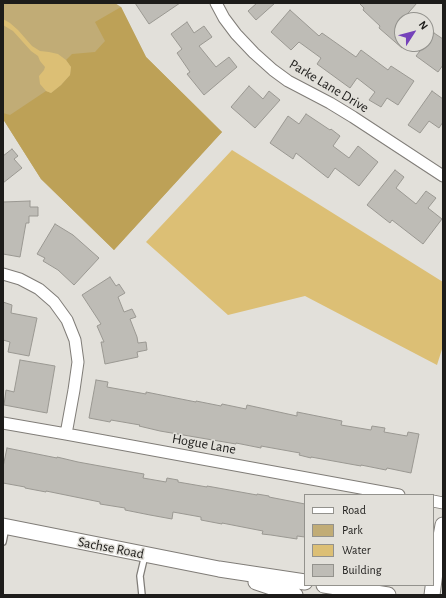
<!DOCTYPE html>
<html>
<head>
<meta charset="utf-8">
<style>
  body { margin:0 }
  #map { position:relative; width:446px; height:598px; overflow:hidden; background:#e2e0da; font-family:"Alegreya Sans",sans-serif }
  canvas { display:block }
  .frame { position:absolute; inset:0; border:4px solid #1d1c1a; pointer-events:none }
  .legend { position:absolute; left:304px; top:494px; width:130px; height:92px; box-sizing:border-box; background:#e2e0da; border:1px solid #93928d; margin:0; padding:5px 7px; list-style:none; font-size:12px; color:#1d1c1a }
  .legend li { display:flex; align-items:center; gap:8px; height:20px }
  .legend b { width:20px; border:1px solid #93928d }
  .north { position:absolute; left:394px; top:12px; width:40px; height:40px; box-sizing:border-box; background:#e2e0da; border:1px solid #93928d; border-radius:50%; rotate:54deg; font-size:11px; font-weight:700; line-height:16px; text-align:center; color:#1d1c1a }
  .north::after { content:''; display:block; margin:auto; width:14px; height:18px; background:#7542ba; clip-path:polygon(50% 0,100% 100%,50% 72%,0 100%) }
</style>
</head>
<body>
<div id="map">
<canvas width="446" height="598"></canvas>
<div class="frame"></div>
<ul class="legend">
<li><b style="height:5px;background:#fff"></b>Road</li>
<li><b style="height:11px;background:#c1ac76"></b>Park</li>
<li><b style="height:11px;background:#dcbf75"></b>Water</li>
<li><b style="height:11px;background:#bebcb6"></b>Building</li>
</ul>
<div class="north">N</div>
</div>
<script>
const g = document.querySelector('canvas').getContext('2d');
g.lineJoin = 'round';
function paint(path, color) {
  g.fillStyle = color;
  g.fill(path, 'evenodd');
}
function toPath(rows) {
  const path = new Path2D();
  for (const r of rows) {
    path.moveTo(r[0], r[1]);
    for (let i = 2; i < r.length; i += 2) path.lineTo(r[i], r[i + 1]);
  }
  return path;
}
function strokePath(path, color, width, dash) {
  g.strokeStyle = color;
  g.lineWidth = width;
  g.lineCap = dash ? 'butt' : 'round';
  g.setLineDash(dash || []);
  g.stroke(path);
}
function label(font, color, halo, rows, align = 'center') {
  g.font = font + ' "Alegreya Sans",sans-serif';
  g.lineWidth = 3;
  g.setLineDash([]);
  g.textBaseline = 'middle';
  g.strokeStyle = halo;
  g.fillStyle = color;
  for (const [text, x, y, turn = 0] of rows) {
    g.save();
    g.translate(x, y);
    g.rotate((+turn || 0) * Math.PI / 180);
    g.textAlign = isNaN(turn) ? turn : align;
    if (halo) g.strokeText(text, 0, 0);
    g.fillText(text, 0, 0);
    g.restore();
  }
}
paint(toPath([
  [3,3,115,3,121,7,146,57,222,132,114,250,41,179,3,119]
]), '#c1ac76');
paint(toPath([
  [121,7,146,57,222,132,114,250,41,179,3,119,3,113,10,115,46,91,51,93,61,85,70,75,71,67,66,60,72,54,95,52,105,41,95,22]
]), '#bda157');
paint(toPath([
  [3,19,10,23,18,30,32,46,40,51,49,52,58,54,66,60,71,67,70,75,61,85,51,93,46,91,40,84,39,76,44,70,45,67,40,61,38,56,31,51,13,31,3,25],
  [232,150,443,282,443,346,437,365,305,296,228,315,146,242]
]), '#dcbf75');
const building = toPath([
  [135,3,180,3,149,24,135,3],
  [257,3,275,3,256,20,248,11,257,3],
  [359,3,417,3,402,20,402,48,379,28,380,26,363,10,364,8,359,3],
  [290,10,319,36,322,33,356,57,361,50,388,70,391,66,414,81,398,105,387,98,381,107,369,100,375,92,357,78,350,88,317,64,321,58,299,42,291,50,271,32,290,10],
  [187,22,194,33,204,26,212,37,199,46,216,67,229,57,237,67,204,95,187,74,190,72,177,53,182,49,171,34,187,22],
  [434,33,443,39,443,65,438,72,416,56,434,33],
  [249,86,263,99,269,91,280,100,255,128,231,107,249,86],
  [432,91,443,99,443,122,439,128,429,121,420,133,408,125,432,91],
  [306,114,330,130,331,129,340,136,333,146,349,158,358,146,378,162,359,186,335,168,328,178,296,153,293,159,270,143,288,116,299,124,306,114],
  [12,149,18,156,14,159,22,168,3,183,3,156,12,149],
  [395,170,404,177,396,188,416,204,426,191,436,198,428,208,442,219,423,244,392,220,390,223,367,205,395,170],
  [30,201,30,207,38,207,38,216,29,216,29,223,26,223,20,257,3,254,3,202,30,201],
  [55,224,73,235,99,258,74,285,58,270,43,261,45,258,37,254,55,224],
  [110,277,116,286,119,284,125,293,118,297,124,312,132,309,136,317,130,319,137,337,138,343,146,342,147,350,137,352,138,357,105,364,101,342,104,342,97,326,101,324,82,295,110,277],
  [3,302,12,305,11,313,37,318,29,356,8,352,10,342,3,340,3,302],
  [20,360,55,366,47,413,4,405,6,390,14,392,20,360],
  [96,380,108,382,107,387,146,394,146,392,196,402,196,401,221,406,222,404,246,409,247,405,297,416,297,412,342,421,341,425,371,430,372,426,385,428,384,432,407,436,408,432,419,434,411,473,387,468,386,470,361,465,361,466,311,457,311,458,299,455,300,453,261,446,261,448,236,443,236,444,160,431,139,426,140,425,111,420,110,422,89,418,96,380],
  [7,448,57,458,57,457,78,462,144,474,143,478,166,482,167,478,178,480,178,482,207,487,207,486,257,495,257,494,269,496,269,497,305,504,305,537,297,536,297,539,271,535,262,534,263,531,222,523,222,524,201,520,201,517,173,512,172,519,150,515,125,510,125,508,100,504,100,502,46,491,46,492,25,488,25,487,3,483,3,467,7,448]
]);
paint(building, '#bebcb6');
strokePath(building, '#9a9892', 1);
const lane = toPath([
  [3,542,6,527],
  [142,595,140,576,145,555]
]);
const street = toPath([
  [216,3,224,18,236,34,254,53,273,70,288,81,330,103,353,117,443,176],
  [3,274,20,279,39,289,54,302,67,320,75,340,78,362,74,390,66,434],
  [3,423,66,434,399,495],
  [433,501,443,503]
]);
const secondary = toPath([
  [3,526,219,569,305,582],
  [256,582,295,595],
  [324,585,388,595],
  [432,595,436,565,443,525]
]);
strokePath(lane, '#807d78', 8);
strokePath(street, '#807d78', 13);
strokePath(secondary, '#807d78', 17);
strokePath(lane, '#fff', 5.5);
strokePath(street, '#fff', 11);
strokePath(secondary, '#fff', 15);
label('14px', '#1d1c1a', '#e2e0da', [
  ["Parke Lane Drive",329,86,31],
  ["Hogue Lane",204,444,10],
  ["Sachse Road",111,548,11]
]);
</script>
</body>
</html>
